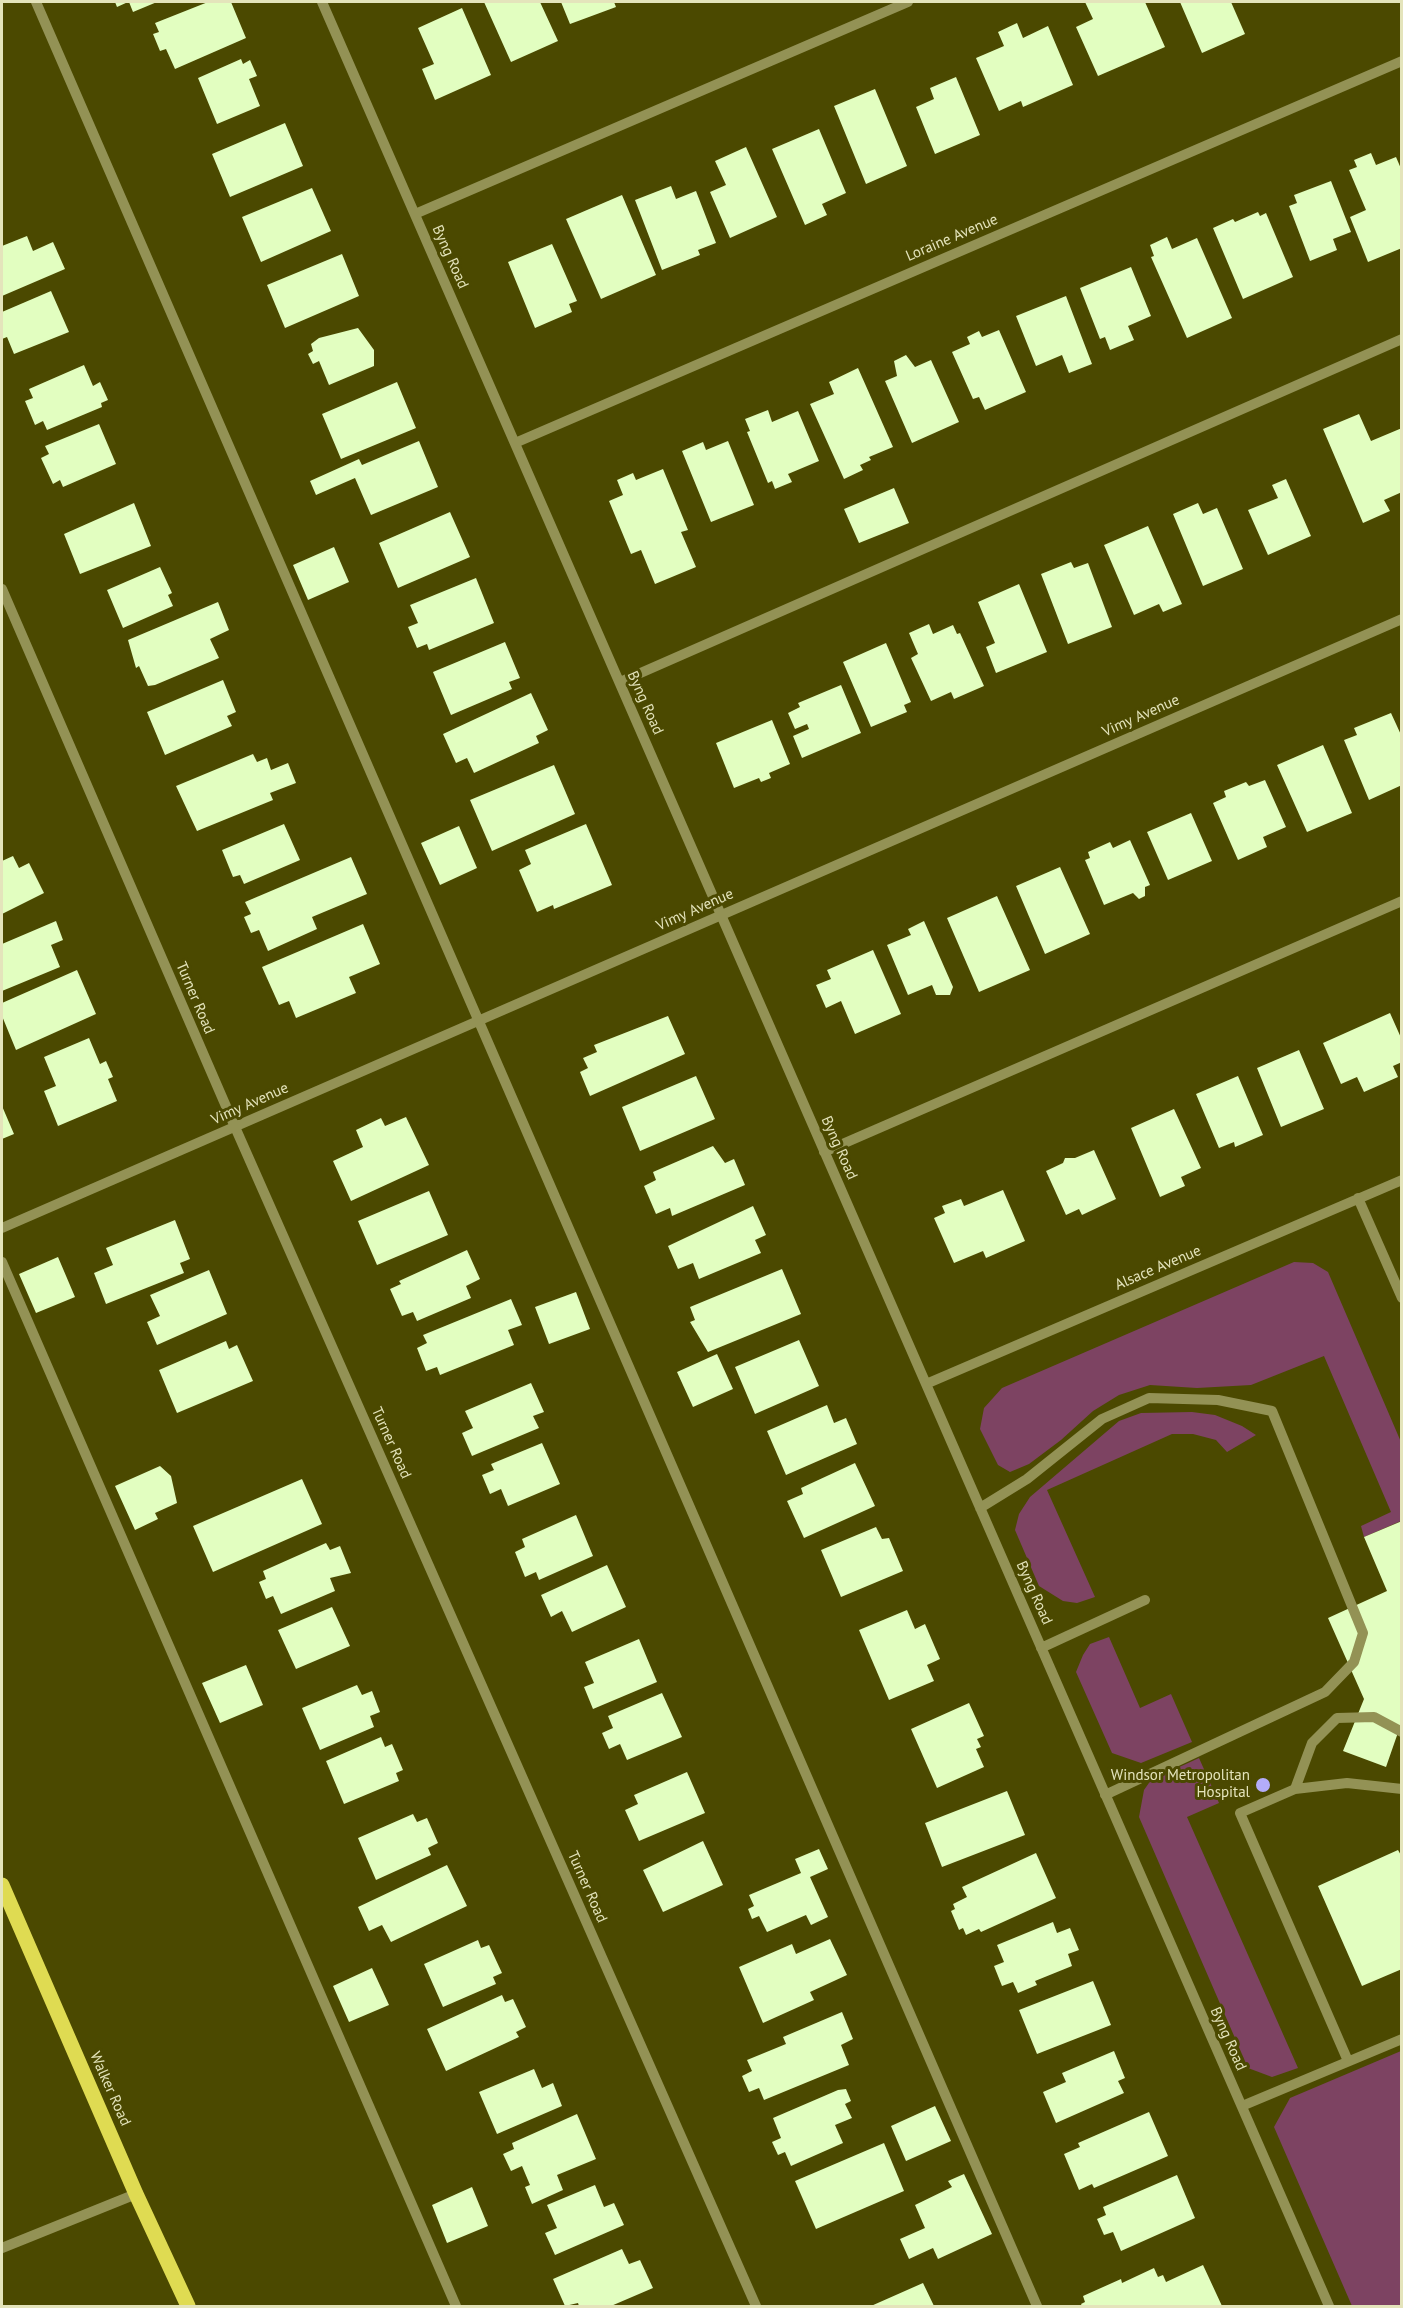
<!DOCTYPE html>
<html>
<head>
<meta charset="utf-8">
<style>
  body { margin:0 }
  #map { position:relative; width:1403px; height:2308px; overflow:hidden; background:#4b4900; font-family:"PT Sans",sans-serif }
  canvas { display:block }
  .frame { position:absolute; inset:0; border:3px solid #e4e4bb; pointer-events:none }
</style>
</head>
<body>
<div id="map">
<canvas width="1403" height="2308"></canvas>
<div class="frame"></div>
</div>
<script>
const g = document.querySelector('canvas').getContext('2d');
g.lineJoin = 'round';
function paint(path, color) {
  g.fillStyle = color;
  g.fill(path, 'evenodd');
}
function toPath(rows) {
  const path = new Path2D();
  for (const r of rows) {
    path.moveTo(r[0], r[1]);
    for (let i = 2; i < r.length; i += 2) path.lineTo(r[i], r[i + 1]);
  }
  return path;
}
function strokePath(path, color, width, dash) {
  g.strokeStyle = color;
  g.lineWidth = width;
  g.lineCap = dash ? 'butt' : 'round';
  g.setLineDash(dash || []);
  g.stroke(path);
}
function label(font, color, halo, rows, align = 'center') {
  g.font = font + ' "PT Sans",sans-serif';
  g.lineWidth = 6;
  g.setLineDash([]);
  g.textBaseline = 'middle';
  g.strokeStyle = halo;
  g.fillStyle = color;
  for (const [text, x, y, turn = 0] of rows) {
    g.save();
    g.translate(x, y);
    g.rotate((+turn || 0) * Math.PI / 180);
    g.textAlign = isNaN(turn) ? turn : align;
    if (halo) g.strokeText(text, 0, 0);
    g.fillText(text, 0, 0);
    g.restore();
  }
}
paint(toPath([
  [1294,1262,1313,1263,1328,1272,1401,1442,1401,1521,1364,1537,1361,1526,1391,1512,1324,1356,1251,1385,1197,1388,1150,1385,1119,1395,1093,1411,1061,1440,1029,1464,1010,1472,998,1465,980,1429,984,1408,1002,1388],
  [1192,1412,1215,1415,1242,1426,1256,1435,1227,1452,1216,1440,1193,1434,1172,1434,1047,1490,1095,1597,1077,1603,1063,1601,1039,1586,1015,1530,1019,1514,1030,1497,1119,1421,1141,1413],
  [1109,1637,1140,1708,1171,1694,1192,1742,1141,1763,1112,1753,1076,1672,1083,1655,1090,1644],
  [1199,1758,1219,1803,1187,1817,1298,2068,1272,2077,1248,2068,1139,1817,1144,1790,1151,1780],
  [1401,2051,1401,2306,1352,2306,1274,2127,1290,2098]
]), '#7d4362');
paint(toPath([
  [115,2,128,2,117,7],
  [129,2,157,2,133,12],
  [208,2,231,2,246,38,175,69,166,49,160,51,153,34,159,32,155,23],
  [484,2,540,2,558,41,511,62],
  [561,2,614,2,616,7,570,24],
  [1085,2,1145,2,1165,47,1098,76,1076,27,1093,19],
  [1180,2,1231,2,1245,34,1202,53],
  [462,8,491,75,435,100,422,69,434,64,418,28],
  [1017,23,1023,38,1048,26,1073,85,1023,107,1021,101,999,111,976,58,1004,46,998,32],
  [241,59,243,64,250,60,257,76,249,79,260,106,217,124,198,78],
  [956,77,980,135,935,154,916,107,934,99,930,88],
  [875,89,907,166,866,184,834,106],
  [285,123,303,166,230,197,212,154],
  [819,129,846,193,822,204,827,215,805,225,772,149],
  [746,147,777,217,730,238,710,192,726,185,715,161],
  [1371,153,1376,165,1396,157,1402,171,1402,248,1368,262,1350,217,1366,210,1349,170,1357,167,1354,160],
  [1331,181,1351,232,1333,239,1337,250,1310,261,1289,206,1297,203,1294,195],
  [671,186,676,199,696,191,716,243,698,250,700,255,662,270,635,200],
  [312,188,331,231,261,262,242,217],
  [622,195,656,275,601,299,566,219],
  [1258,212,1260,216,1266,213,1293,277,1243,299,1213,228,1233,219,1235,222],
  [27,236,33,251,53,242,65,269,2,296,2,246],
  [1167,237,1172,249,1197,238,1232,318,1187,338,1151,257,1154,256,1150,245],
  [552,244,577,301,569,304,572,312,535,328,508,262],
  [342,254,359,296,285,328,267,285],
  [1131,267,1151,316,1128,326,1134,340,1110,350,1105,337,1100,339,1080,288],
  [51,291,69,332,14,354,7,337,2,339,2,312],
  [1066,296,1092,364,1069,373,1062,355,1036,366,1016,316],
  [358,328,374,350,374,366,329,385,319,361,313,364,308,354,313,351,311,344,319,338],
  [999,330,1026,392,985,410,979,397,973,399,952,352,970,344,967,337,979,331,982,337],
  [906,355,915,367,931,360,959,422,912,443,885,381,897,376,894,361],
  [84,365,93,386,100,382,108,400,101,403,102,407,47,430,43,421,35,425,25,401,33,398,29,389],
  [858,368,893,447,869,457,871,460,860,465,863,470,844,479,810,404,834,394,829,382],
  [397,382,416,428,341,459,322,414],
  [768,410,772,422,798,411,819,461,788,474,792,482,775,489,772,481,768,483,747,432,750,431,745,419],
  [1359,414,1371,441,1402,428,1402,492,1384,500,1390,511,1363,523,1323,429],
  [99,424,116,464,63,487,60,480,53,484,41,458,49,454,45,446],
  [419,441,438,487,371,515,355,478,316,495,310,481,359,459,362,465],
  [728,441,754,505,711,522,682,451,703,442,706,450],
  [663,469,688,530,681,532,696,567,655,584,641,550,631,554,609,501,623,495,617,480,633,473,636,480],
  [1286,479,1311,536,1268,555,1248,510,1278,498,1272,485],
  [894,488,909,523,859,543,844,509],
  [134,503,151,546,80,574,64,534],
  [1198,503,1203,514,1217,508,1243,569,1203,586,1173,514],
  [450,512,470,557,398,588,379,543],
  [1148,526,1182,604,1163,612,1159,604,1134,615,1104,545],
  [334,547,349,582,308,600,293,565],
  [1071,562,1074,568,1088,563,1112,627,1068,644,1041,574],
  [160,567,172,593,168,595,173,606,123,628,107,590],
  [476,578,494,623,429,650,427,644,417,648,408,627,418,623,410,605],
  [1019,584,1047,652,996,673,986,647,995,643,978,602],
  [218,602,229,630,210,639,219,658,155,685,148,686,139,666,136,668,128,640],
  [929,624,933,634,953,625,957,634,960,633,984,686,954,699,951,692,931,701,911,658,918,654,909,633],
  [505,642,520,678,509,682,512,689,451,715,433,672],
  [886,643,911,702,904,705,907,712,871,727,843,662],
  [223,680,236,712,227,716,232,726,165,755,147,712],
  [841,685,861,733,802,758,793,736,809,729,807,724,795,729,788,713,800,707,798,703],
  [531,693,548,730,536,736,539,743,474,773,467,758,456,763,443,734],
  [1391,713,1402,737,1402,785,1369,800,1344,740,1357,735,1354,728],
  [772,720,790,764,769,773,771,778,761,782,759,778,734,788,716,743],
  [1323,745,1352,813,1307,832,1277,765],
  [253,754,257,762,267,758,271,770,288,763,296,783,270,793,273,800,197,831,176,786],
  [554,765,575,814,492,851,470,800],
  [1265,780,1286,827,1263,837,1267,847,1238,860,1213,803,1226,797,1224,791,1246,782,1249,786],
  [1191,813,1212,861,1168,880,1147,832],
  [284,824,300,860,244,884,240,875,233,877,222,850],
  [586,824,612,885,554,909,553,905,537,912,519,870,531,864,525,850],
  [459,826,477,868,440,885,421,843],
  [1130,840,1150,885,1145,887,1145,896,1139,899,1133,893,1104,905,1085,860,1090,858,1088,852,1110,842,1113,848],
  [13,856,19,868,29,863,44,893,2,914,2,861],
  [351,857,367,894,312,917,317,929,268,951,259,930,251,933,244,917,251,914,245,902],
  [1060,867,1090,934,1045,954,1016,886],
  [997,896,1030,970,979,992,947,918],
  [56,921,63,940,51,945,60,967,2,991,2,944],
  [924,921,953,987,950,995,936,995,932,985,908,995,887,945,911,935,908,929],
  [363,924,380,964,349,977,356,993,296,1018,289,1001,279,1005,262,967],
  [873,950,901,1014,855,1034,841,1001,826,1008,816,985,831,979,827,970],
  [77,970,96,1014,16,1050,2,1016,2,1003],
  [1390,1013,1402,1040,1402,1062,1393,1066,1398,1077,1364,1092,1357,1077,1341,1084,1323,1043],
  [668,1016,685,1054,590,1096,580,1072,588,1068,583,1058,597,1052,594,1045],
  [89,1038,100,1064,106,1061,113,1077,108,1079,117,1101,58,1126,44,1091,56,1086,44,1057],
  [1299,1050,1324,1109,1281,1127,1257,1068],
  [696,1076,715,1119,640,1151,622,1107],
  [1238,1076,1263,1135,1235,1147,1234,1142,1219,1148,1196,1094],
  [2,1106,14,1134,2,1139],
  [1174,1109,1201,1168,1181,1177,1185,1186,1160,1197,1131,1128],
  [406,1117,429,1165,351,1201,333,1161,363,1147,356,1130,381,1118,385,1126],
  [713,1146,725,1163,734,1159,745,1185,672,1216,670,1208,656,1214,644,1186,656,1180,653,1172],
  [1094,1150,1116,1199,1082,1215,1079,1209,1066,1215,1046,1171,1063,1163,1065,1158,1075,1158],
  [1003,1190,1025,1241,986,1258,983,1251,954,1263,934,1218,945,1213,942,1206,961,1199,964,1206],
  [429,1191,448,1235,377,1265,358,1221],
  [753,1206,766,1235,755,1240,761,1253,699,1279,693,1263,678,1269,668,1246],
  [175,1220,190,1259,180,1263,184,1273,106,1304,94,1273,113,1265,106,1248],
  [467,1250,480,1279,466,1286,471,1298,417,1321,413,1312,402,1316,390,1289,401,1284,399,1281],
  [58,1257,75,1297,36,1313,19,1274],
  [782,1269,801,1314,708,1352,690,1322,695,1320,690,1307],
  [209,1270,227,1314,157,1345,147,1322,160,1316,150,1295],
  [576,1292,590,1329,549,1344,535,1307],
  [511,1299,522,1325,508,1330,514,1345,440,1375,437,1367,426,1371,417,1348,427,1343,423,1335],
  [799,1340,819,1386,755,1414,735,1367],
  [226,1341,229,1349,237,1345,253,1381,177,1413,159,1370],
  [717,1354,733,1389,693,1407,677,1372],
  [531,1383,544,1412,533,1416,539,1428,472,1456,462,1433,473,1428,465,1411],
  [827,1405,834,1423,846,1418,857,1444,786,1475,767,1431],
  [542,1443,560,1484,508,1506,501,1489,490,1494,482,1475,494,1470,491,1464],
  [855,1463,875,1506,804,1538,787,1501,803,1494,801,1488],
  [160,1466,171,1476,177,1503,155,1513,158,1519,135,1530,115,1486],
  [302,1479,322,1524,213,1572,193,1526],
  [576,1515,593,1556,539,1580,536,1572,525,1577,515,1552,525,1547,522,1539],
  [1402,1521,1402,1721,1386,1767,1343,1751,1364,1699,1328,1618,1387,1591,1364,1537],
  [876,1527,882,1539,889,1538,903,1571,841,1597,821,1550],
  [326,1543,330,1550,340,1546,351,1573,330,1578,335,1591,281,1614,273,1596,266,1599,259,1582,266,1579,263,1571],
  [607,1565,626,1607,572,1632,562,1611,551,1617,541,1595],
  [332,1607,350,1646,296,1669,278,1630],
  [907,1610,915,1629,925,1624,940,1659,927,1665,934,1681,889,1700,859,1630],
  [639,1639,657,1682,593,1709,584,1687,594,1683,585,1662],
  [246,1665,263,1705,220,1723,202,1683],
  [357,1685,362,1695,372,1691,380,1712,370,1716,374,1727,320,1750,302,1708],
  [662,1693,682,1737,627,1760,620,1744,609,1749,602,1733,613,1728,608,1716],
  [969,1703,984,1736,977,1739,981,1747,976,1749,984,1767,937,1788,911,1729],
  [381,1737,385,1747,392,1744,403,1770,396,1773,399,1781,344,1804,326,1761],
  [687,1772,705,1813,639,1841,625,1810,638,1804,634,1795],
  [1007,1791,1025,1835,942,1867,925,1823],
  [413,1814,417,1822,427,1818,438,1843,428,1848,431,1855,376,1880,358,1838],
  [703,1841,723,1885,663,1912,643,1870],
  [819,1849,828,1869,810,1877,828,1917,811,1925,806,1915,767,1932,759,1916,752,1919,748,1909,754,1906,749,1895,801,1873,795,1859],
  [1398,1850,1402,1857,1402,1969,1362,1986,1318,1886],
  [1036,1853,1056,1898,981,1932,979,1929,966,1935,963,1928,959,1930,951,1911,955,1909,953,1904,967,1897,962,1887],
  [447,1865,467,1906,391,1942,382,1925,369,1931,358,1907],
  [1053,1922,1057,1933,1070,1928,1079,1950,1068,1954,1072,1966,1035,1981,1037,1985,1018,1993,1013,1982,1002,1986,994,1966,1004,1962,997,1945],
  [830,1939,847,1975,810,1992,814,2000,763,2023,739,1967,792,1944,796,1954],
  [478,1940,481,1948,489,1945,502,1973,493,1977,496,1984,443,2007,424,1964],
  [372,1968,389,2005,349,2022,333,1986],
  [1093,1981,1111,2025,1037,2054,1019,2010],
  [502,1995,505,2002,513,1999,526,2027,516,2032,519,2037,446,2071,427,2029],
  [842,2012,853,2039,841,2045,849,2065,764,2100,759,2088,749,2092,742,2076,752,2071,747,2060,786,2044,783,2037],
  [1114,2051,1125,2078,1118,2081,1124,2093,1056,2123,1043,2092,1066,2082,1062,2073],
  [534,2069,542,2088,553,2083,562,2106,497,2134,479,2092],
  [846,2089,851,2101,845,2104,852,2118,835,2125,843,2143,791,2166,785,2152,778,2155,772,2142,781,2138,773,2118,838,2090],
  [935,2106,951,2141,906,2161,891,2126],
  [1149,2112,1168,2156,1094,2188,1092,2184,1079,2190,1064,2154,1080,2147,1078,2143],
  [577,2114,596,2159,557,2175,563,2190,532,2204,525,2187,530,2185,522,2166,511,2171,503,2154,514,2149,512,2143],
  [884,2143,904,2191,816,2229,795,2181],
  [964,2174,992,2234,938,2259,933,2248,909,2259,900,2239,925,2228,915,2205,952,2187,948,2181],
  [1177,2175,1195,2218,1121,2251,1113,2232,1104,2235,1097,2219,1106,2215,1103,2207],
  [595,2185,604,2207,614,2203,624,2225,555,2255,545,2233,557,2228,547,2205],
  [472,2187,488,2226,447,2243,432,2205],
  [622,2249,629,2264,640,2260,653,2288,611,2306,579,2306,578,2303,565,2306,553,2279],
  [1203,2265,1222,2306,1082,2306,1081,2304,1085,2302,1083,2296,1121,2279,1122,2283,1154,2268,1158,2277,1163,2275,1166,2282],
  [923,2283,934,2306,871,2306]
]), '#e2fec0');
strokePath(toPath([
  [36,2,1037,2306],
  [322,2,1329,2306],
  [415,214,908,2],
  [515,443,1402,61],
  [2,589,235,1127,756,2306],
  [620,682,1402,339],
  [824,1152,1402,901],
  [1358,1198,1402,1298],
  [2,1228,1402,619],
  [2,1262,456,2306],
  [926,1384,1402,1180],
  [980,1508,1027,1479,1102,1419,1149,1398,1218,1400,1272,1411,1363,1633,1354,1662,1325,1692,1105,1795],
  [1041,1648,1145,1600],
  [1295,1789,1347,1783,1402,1789],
  [1348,2061,1240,1813,1295,1789,1312,1743,1337,1718,1374,1717,1402,1732],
  [1242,2106,1402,2039],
  [2,2248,136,2194]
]), '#939255', 10);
strokePath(toPath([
  [2,1885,136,2194,188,2306]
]), '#dfdb52', 15);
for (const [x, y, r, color] of [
  [1263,1785,8,"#b3acf9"]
]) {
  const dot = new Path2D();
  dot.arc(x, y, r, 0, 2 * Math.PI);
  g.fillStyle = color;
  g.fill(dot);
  strokePath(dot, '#4b4900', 2);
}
label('15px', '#e4e4bb', '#4b4900', [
  ["Loraine Avenue",952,238,-23],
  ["Byng Road",450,257,66],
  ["Byng Road",645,703,66],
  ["Vimy Avenue",1141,716,-24],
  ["Vimy Avenue",695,910,-24],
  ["Turner Road",195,998,67],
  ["Vimy Avenue",250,1104,-24],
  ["Byng Road",839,1148,66],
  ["Alsace Avenue",1158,1268,-23],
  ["Turner Road",391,1443,66],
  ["Byng Road",1034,1593,66],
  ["Turner Road",587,1887,66],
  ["Byng Road",1228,2039,66],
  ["Walker Road",110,2089,66]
]);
label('15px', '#e4e4bb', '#4b4900', [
  ["Windsor Metropolitan",1250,1776],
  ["Hospital",1250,1793]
], 'right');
</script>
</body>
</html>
